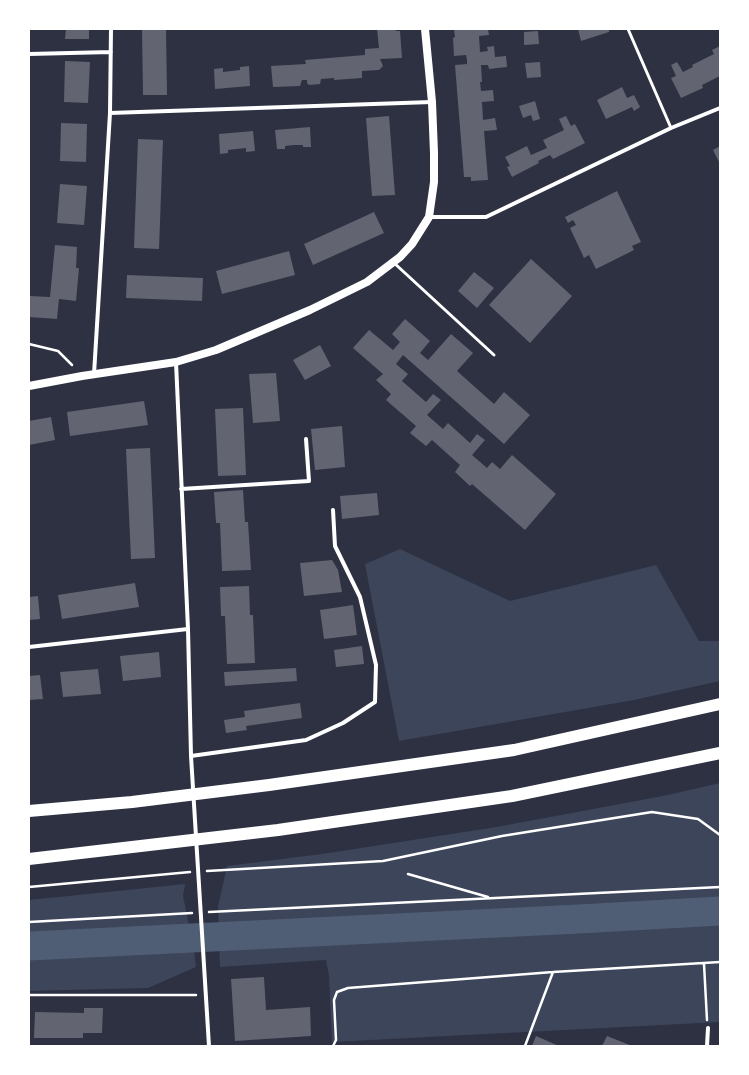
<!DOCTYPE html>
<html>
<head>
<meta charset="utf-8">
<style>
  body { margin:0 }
  #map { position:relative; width:749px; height:1075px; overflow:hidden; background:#2d3142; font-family:Rubik,sans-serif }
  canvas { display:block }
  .frame { position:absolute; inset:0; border:30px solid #fff; pointer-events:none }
</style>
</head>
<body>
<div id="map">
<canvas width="749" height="1075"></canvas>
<div class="frame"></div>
</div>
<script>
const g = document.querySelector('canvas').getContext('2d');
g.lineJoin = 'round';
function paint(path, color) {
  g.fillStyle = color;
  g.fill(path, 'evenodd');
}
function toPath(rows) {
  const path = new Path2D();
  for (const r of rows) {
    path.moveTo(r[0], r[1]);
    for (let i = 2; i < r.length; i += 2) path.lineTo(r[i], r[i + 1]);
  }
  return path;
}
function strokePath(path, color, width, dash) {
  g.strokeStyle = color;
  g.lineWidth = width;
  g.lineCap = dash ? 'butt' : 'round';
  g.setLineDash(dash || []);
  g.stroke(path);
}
paint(toPath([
  [400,549,510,601,656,565,699,641,720,641,720,681,634,700,399,741,365,564],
  [720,783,720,1022,332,1042,329,976,326,960,220,967,218,907,227,866,329,853,496,827,663,796],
  [185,884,183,896,194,950,196,967,148,988,29,991,29,900]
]), '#3c4559');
strokePath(toPath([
  [29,946,579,919,720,911]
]), '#4f5d75', 29);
paint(toPath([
  [66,29,89,29,89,39,65,39],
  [142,29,166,29,167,95,143,95],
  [377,29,396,29,396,31,400,31,402,58,380,59,383,66,379,70,362,71,362,78,334,80,334,78,321,79,320,84,309,85,307,83,307,80,302,80,300,86,273,87,271,66,306,64,305,60,365,55,365,49,379,48],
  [454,29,488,29,489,35,479,36,480,52,488,51,487,47,494,46,495,57,506,56,507,67,489,69,488,65,481,65,482,82,480,82,481,91,493,90,494,101,482,102,483,120,495,118,497,130,484,131,488,180,471,181,471,177,464,177,455,65,467,64,467,60,466,55,454,56,453,38,455,37],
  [578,29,609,29,609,32,581,41],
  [538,31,539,44,524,45,524,32],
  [720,46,720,76,702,85,703,88,681,98,671,78,676,76,671,65,677,62,683,72,693,67,692,65,714,54,712,50],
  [65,61,90,62,88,103,64,102],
  [540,62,541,77,527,78,525,63],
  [249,66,250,86,215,89,214,69,223,68,223,72,240,70,240,67],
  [622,87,627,98,634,95,640,107,634,111,632,107,606,119,597,100],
  [535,101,540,119,533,121,531,115,523,118,519,106],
  [389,116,395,195,372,196,366,118],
  [566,116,571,126,575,124,585,143,553,159,550,155,538,161,539,163,512,177,507,167,510,166,505,157,527,146,531,155,547,148,543,140,564,130,559,119],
  [61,123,87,124,86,162,60,161],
  [310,127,311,147,303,147,303,145,294,145,285,146,285,149,277,149,275,130],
  [253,131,255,151,246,152,246,148,228,150,228,153,220,154,219,134],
  [138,139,163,140,159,249,134,248],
  [720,146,720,164,713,150],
  [60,184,87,186,84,225,57,223],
  [617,191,641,242,632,246,634,250,596,269,589,255,584,258,570,228,576,225,573,220,568,223,565,217],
  [374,212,384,233,313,265,304,244],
  [55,245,77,247,76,268,79,268,76,301,59,299,57,319,29,317,29,296,50,297],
  [289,251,295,275,222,294,216,271],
  [531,259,572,296,530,343,489,305],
  [474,272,494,288,477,308,458,291],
  [127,275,203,278,202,301,126,298],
  [405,319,430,341,420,353,428,360,451,334,473,353,457,371,494,404,504,392,530,415,504,444,403,355,396,364,408,374,402,381,426,402,433,394,441,400,427,415,443,429,448,423,470,443,477,434,485,440,472,455,487,468,492,462,500,469,512,455,556,494,525,530,472,484,470,486,455,472,460,465,432,440,426,446,410,433,416,426,386,400,391,394,376,380,383,374,353,348,369,330,393,350,400,342,392,334],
  [320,345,331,366,305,380,293,360],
  [276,373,280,421,253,423,249,374],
  [144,401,148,425,70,436,67,412],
  [243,408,246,475,218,476,215,409],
  [51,417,55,440,29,445,29,421],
  [342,426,345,467,315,470,311,429],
  [150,448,155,558,131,559,126,449],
  [243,490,245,522,248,522,251,570,222,571,220,523,216,523,214,492],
  [377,493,379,515,342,519,340,496],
  [332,560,338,570,342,592,304,596,300,563],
  [135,583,139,607,62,619,58,595],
  [249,586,250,615,253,615,255,663,227,664,225,616,221,616,220,587],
  [38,596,40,619,29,620,29,597],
  [353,605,357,635,324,639,320,610],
  [362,646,364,664,336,667,334,650],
  [159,652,161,677,123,681,120,656],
  [296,668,297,681,225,686,224,672],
  [98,669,101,694,63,697,60,672],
  [40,675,43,699,29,700,29,676],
  [300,703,302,718,246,726,247,730,226,733,224,720,245,717,244,711],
  [264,977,266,1010,310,1007,311,1036,235,1041,231,979],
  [84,1008,103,1008,102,1033,83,1033,83,1038,34,1038,35,1012,84,1013],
  [536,1036,559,1046,532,1046],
  [607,1036,632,1046,602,1046]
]), '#626471');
strokePath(toPath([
  [29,344,58,351,72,365],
  [207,871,383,861,502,836,652,812,698,819,720,835],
  [408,874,488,897],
  [29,887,190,872],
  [209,912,720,887],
  [29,922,192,913],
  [704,964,707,1020],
  [29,995,196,995],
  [333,1046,336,1040,334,1000,337,992,348,988,553,972,720,962],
  [525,1046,553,972]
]), '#fff', 2.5);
strokePath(toPath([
  [628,29,671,128],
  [393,262,494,355]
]), '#fff', 3);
strokePath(toPath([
  [29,54,111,52],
  [110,113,432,102],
  [429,217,486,217,671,128,720,108],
  [176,362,188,629,191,756,209,1046],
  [94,374,110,113,111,29],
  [181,489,309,481,306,439],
  [29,647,188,629],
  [191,756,306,740,343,723,375,702,376,665,360,597,335,546,333,510],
  [707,1046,708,1028]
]), '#fff', 4);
strokePath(toPath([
  [29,386,82,376,176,362,216,350,310,310,367,282,400,257,412,244,429,217,434,182,434,153,432,102,425,29]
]), '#fff', 8);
strokePath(toPath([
  [29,811,132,802,269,785,514,750,720,704],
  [29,859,278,830,512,796,720,753]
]), '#fff', 12);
</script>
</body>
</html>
